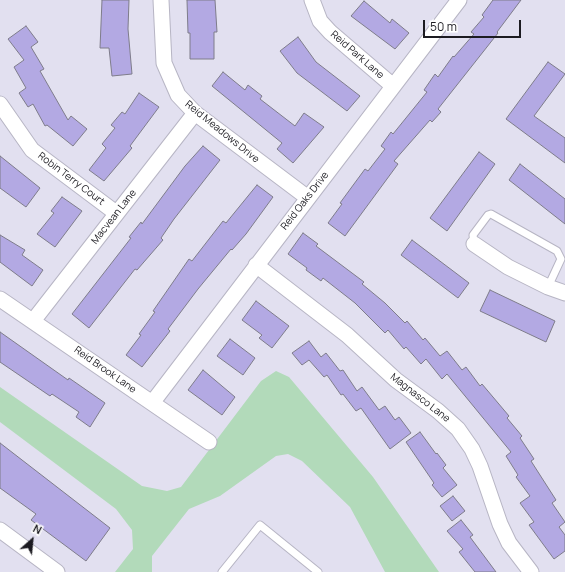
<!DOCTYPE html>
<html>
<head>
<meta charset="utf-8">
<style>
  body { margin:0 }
  #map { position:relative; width:565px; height:572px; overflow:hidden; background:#e2e0f0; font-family:Manrope,sans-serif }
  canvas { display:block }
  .north { position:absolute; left:12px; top:520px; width:40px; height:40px; -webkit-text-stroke:3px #fff; paint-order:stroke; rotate:27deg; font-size:11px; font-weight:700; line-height:16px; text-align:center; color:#1c1b21 }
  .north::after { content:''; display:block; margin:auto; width:14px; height:18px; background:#1c1b21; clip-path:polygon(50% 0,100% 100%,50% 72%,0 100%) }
  .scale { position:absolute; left:423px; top:20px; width:98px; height:18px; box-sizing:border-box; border:2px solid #1c1b21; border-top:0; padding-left:5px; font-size:12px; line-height:14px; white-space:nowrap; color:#1c1b21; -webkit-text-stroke:3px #fff; paint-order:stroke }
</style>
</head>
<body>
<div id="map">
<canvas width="565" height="572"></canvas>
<div class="north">N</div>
<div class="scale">50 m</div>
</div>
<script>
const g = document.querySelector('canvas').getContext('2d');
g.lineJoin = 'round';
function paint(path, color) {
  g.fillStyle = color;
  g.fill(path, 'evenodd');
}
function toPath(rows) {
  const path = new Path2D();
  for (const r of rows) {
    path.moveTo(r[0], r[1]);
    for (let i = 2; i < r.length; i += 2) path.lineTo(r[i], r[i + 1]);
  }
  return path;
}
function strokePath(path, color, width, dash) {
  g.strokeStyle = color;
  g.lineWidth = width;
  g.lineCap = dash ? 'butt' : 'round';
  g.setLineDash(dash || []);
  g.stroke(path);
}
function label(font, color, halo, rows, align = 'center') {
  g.font = font + ' Manrope,sans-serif';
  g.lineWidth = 3;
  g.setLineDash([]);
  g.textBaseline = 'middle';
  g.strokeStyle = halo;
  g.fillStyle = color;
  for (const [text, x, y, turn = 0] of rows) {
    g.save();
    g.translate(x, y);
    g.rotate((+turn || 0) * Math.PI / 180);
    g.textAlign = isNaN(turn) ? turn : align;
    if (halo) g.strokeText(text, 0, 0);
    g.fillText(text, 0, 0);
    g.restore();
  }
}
paint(toPath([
  [276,371,289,377,373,477,439,572,385,572,350,507,302,461,288,454,276,456,220,496,189,509,152,556,152,572,115,572,133,549,132,530,116,509,0,422,0,387,142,486,167,491,181,487,261,381]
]), '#b2daba');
const building = toPath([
  [102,0,129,0,128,29,132,74,112,76,109,48,100,48,102,0],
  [187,0,215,0,217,32,214,32,214,59,190,59,190,33,188,33,187,0],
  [493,0,521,0,497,32,498,33,438,109,441,112,432,122,430,120,394,161,398,164,345,236,328,223,342,204,340,203,365,169,368,171,385,149,381,146,391,132,393,134,427,92,424,90,435,74,438,77,453,56,454,57,474,34,471,32,484,17,482,15,493,0],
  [364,1,390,23,392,19,409,33,395,49,351,16,364,1],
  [26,26,38,42,31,47,44,69,40,71,68,120,71,116,87,129,73,146,47,125,45,126,33,104,28,107,19,93,26,88,14,67,24,60,8,39,26,26],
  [298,37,316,62,360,96,347,111,297,73,280,51,298,37],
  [548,62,565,74,534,116,565,138,565,163,506,119,548,62],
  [223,72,245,90,248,85,262,96,260,99,295,126,304,113,324,127,293,163,277,149,282,143,212,86,223,72],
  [139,93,159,107,130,146,132,148,104,181,89,170,106,148,102,144,115,128,111,125,122,112,125,114,139,93],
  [203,146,220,160,174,219,161,238,163,240,137,270,135,269,89,328,72,314,131,238,129,237,141,222,142,224,185,166,203,146],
  [479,152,495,164,447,231,430,218,479,152],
  [0,156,40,188,26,207,0,188,0,156],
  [520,164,565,199,565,224,509,180,520,164],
  [257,185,273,197,246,234,232,250,231,249,198,289,168,329,170,331,142,367,126,355,141,335,139,334,155,312,153,311,189,259,192,261,223,221,226,223,257,185],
  [62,197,82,211,55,247,37,234,54,213,51,211,62,197],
  [303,233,318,244,316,246,364,282,362,284,385,303,405,323,407,321,423,340,425,338,440,356,447,351,462,370,466,367,480,386,482,384,509,416,507,418,522,436,520,438,534,459,531,461,556,500,552,503,565,522,559,527,565,535,565,551,554,559,529,525,534,522,520,503,530,496,516,477,518,475,506,456,511,452,447,374,442,379,426,359,421,364,406,347,404,349,388,330,385,333,355,303,323,278,321,281,306,270,307,268,288,254,303,233],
  [0,235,25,250,22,255,43,270,32,286,0,262,0,235],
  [412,240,469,283,458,298,401,255,412,240],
  [490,290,555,321,546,342,480,311,490,290],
  [256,301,289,326,272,348,259,338,262,335,242,320,256,301],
  [0,332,68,380,69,378,105,403,90,427,76,417,79,412,52,394,50,396,0,362,0,332],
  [230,339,255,358,243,375,217,356,230,339],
  [309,341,321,357,326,353,340,371,343,370,357,391,362,387,379,410,385,406,395,420,399,417,411,433,390,449,361,408,356,411,343,394,341,395,327,375,324,377,309,360,302,365,292,353,309,341],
  [203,370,235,397,222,415,188,390,203,370],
  [420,432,436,454,437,453,446,465,443,468,457,485,442,497,432,485,434,483,406,442,420,432],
  [0,443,110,528,86,561,31,520,36,514,0,488,0,443],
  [453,496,465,511,452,521,440,506,453,496],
  [461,520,473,535,470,537,496,572,475,572,459,552,463,549,447,531,461,520]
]);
paint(building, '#b3a9e3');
strokePath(building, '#7e7c8a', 1);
const service = toPath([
  [474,244,473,235,488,215,491,214,557,251,561,259,548,287],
  [222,572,260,525,318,572]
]);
const minor = toPath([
  [161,0,164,63,178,95,195,113,308,198],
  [312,0,320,21,330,32,393,86],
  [0,104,32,150,116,213],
  [474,244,508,267,548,287,565,293],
  [256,265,347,335,396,380,438,411,458,429,472,449,480,466,500,524,509,543,531,572],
  [0,299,209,442],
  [33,321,195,113],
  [152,403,459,0],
  [0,530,57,572]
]);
strokePath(service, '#b7b5c4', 9);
strokePath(minor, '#b7b5c4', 17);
strokePath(service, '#fff', 7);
strokePath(minor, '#fff', 15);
label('10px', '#1c1b21', '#fff', [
  ["Reid Park Lane",357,55,41],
  ["Reid Meadows Drive",222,132,39],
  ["Robin Terry Court",71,179,37],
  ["Reid Oaks Drive",305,201,-52],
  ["Macvean Lane",114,217,-52],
  ["Reid Brook Lane",105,370,35],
  ["Magnasco Lane",420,398,38]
]);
</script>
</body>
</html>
